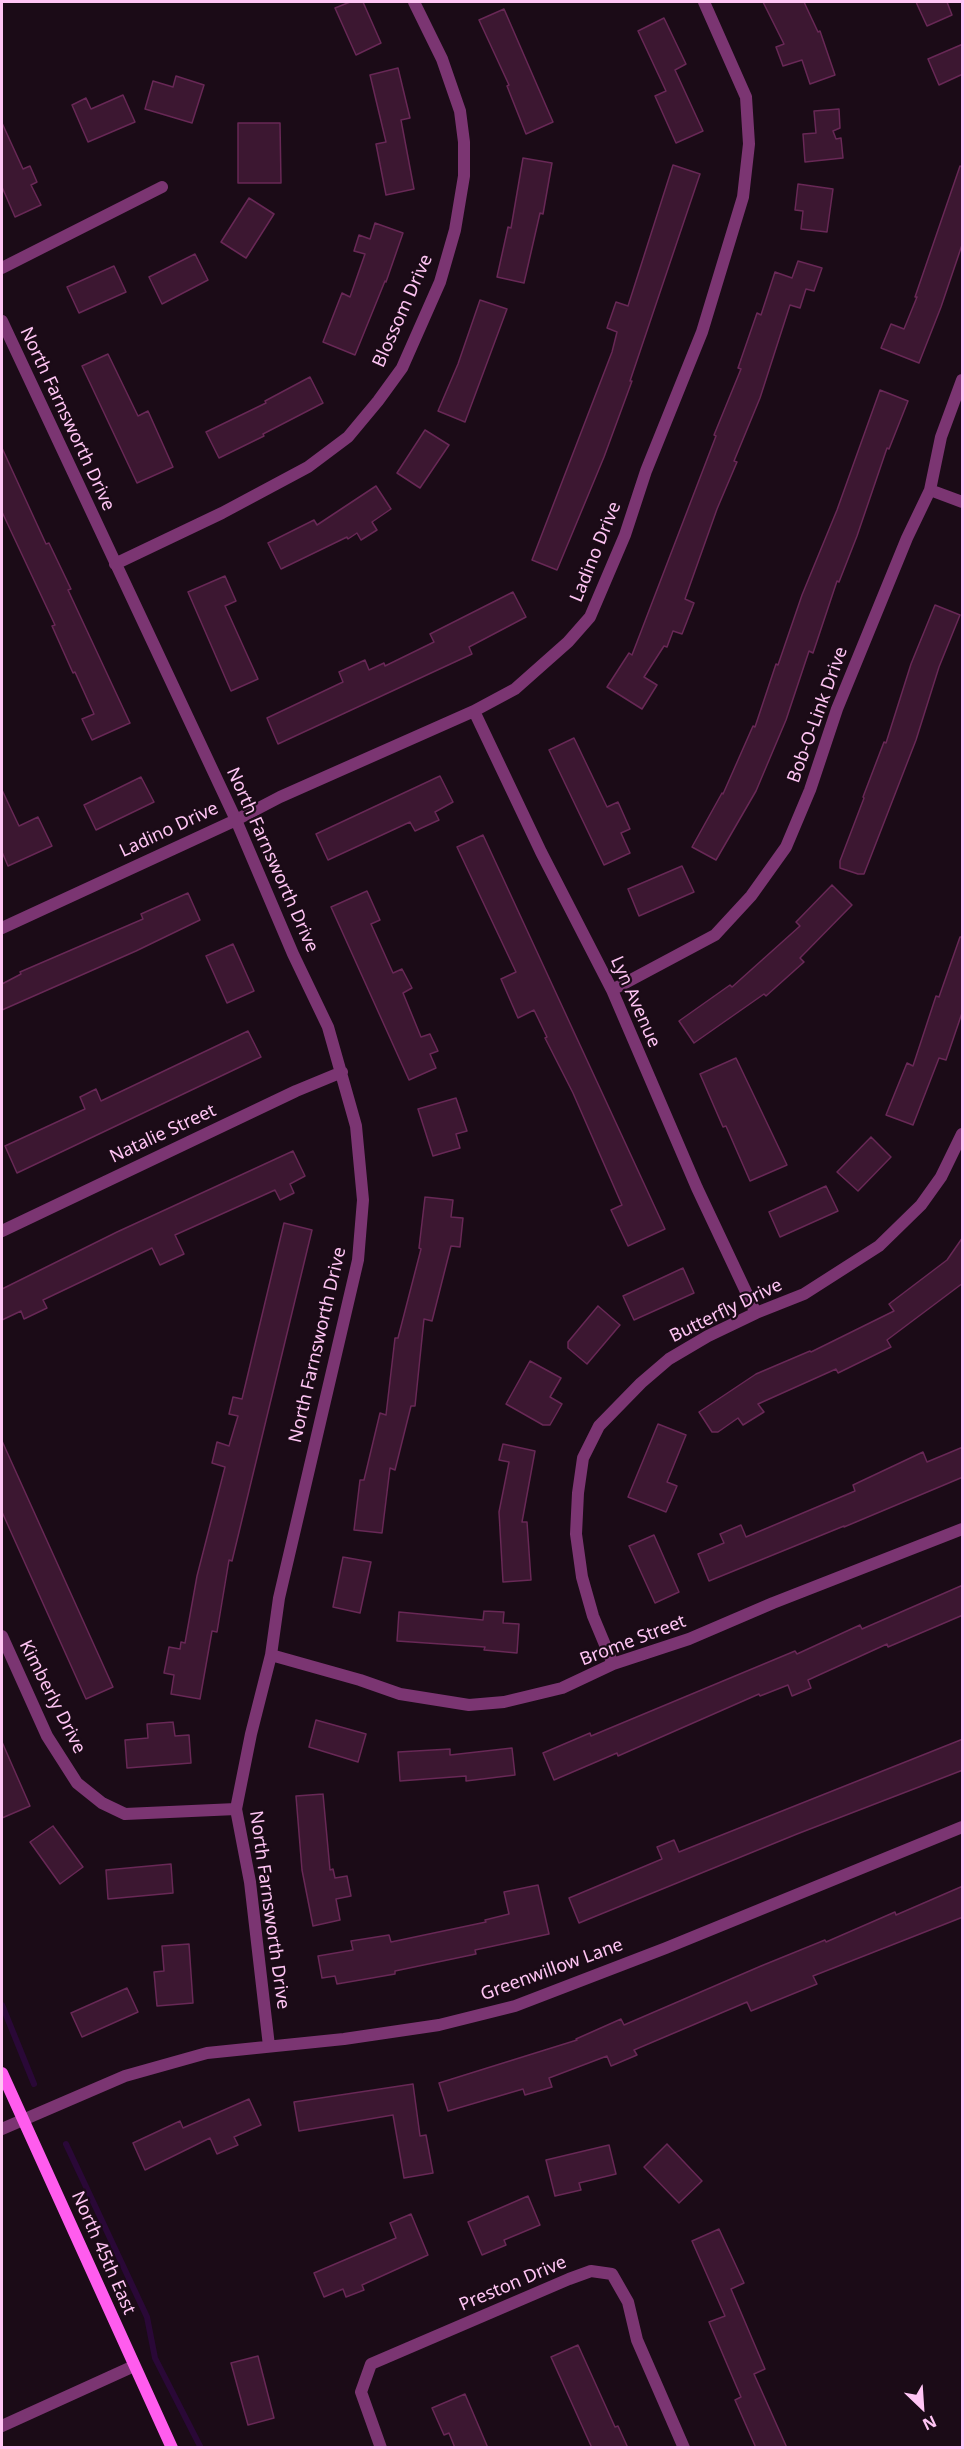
<!DOCTYPE html>
<html>
<head>
<meta charset="utf-8">
<style>
  body { margin:0 }
  #map { position:relative; width:964px; height:2449px; overflow:hidden; background:#1b0b17; font-family:"Noto Sans",sans-serif }
  canvas { display:block }
  .frame { position:absolute; inset:0; border:3px solid #ffc5f4; pointer-events:none }
  .north { position:absolute; left:892px; top:2377px; width:60px; height:60px; -webkit-text-stroke:4px #1b0b17; paint-order:stroke; rotate:155deg; font-size:16px; font-weight:700; line-height:24px; text-align:center; color:#ffc5f4 }
  .north::after { content:''; display:block; margin:auto; width:21px; height:27px; background:#ffc5f4; clip-path:polygon(50% 0,100% 100%,50% 72%,0 100%) }
</style>
</head>
<body>
<div id="map">
<canvas width="964" height="2449"></canvas>
<div class="frame"></div>
<div class="north">N</div>
</div>
<script>
const g = document.querySelector('canvas').getContext('2d');
g.lineJoin = 'round';
function toPath(rows) {
  const path = new Path2D();
  for (const r of rows) {
    path.moveTo(r[0], r[1]);
    for (let i = 2; i < r.length; i += 2) path.lineTo(r[i], r[i + 1]);
  }
  return path;
}
function strokePath(path, color, width, dash) {
  g.strokeStyle = color;
  g.lineWidth = width;
  g.lineCap = dash ? 'butt' : 'round';
  g.setLineDash(dash || []);
  g.stroke(path);
}
function paint(path, color) {
  g.fillStyle = color;
  g.fill(path, 'evenodd');
}
function label(font, color, halo, rows, align = 'center') {
  g.font = font + ' "Noto Sans",sans-serif';
  g.lineWidth = 4.5;
  g.setLineDash([]);
  g.textBaseline = 'middle';
  g.strokeStyle = halo;
  g.fillStyle = color;
  for (const [text, x, y, turn = 0] of rows) {
    g.save();
    g.translate(x, y);
    g.rotate((+turn || 0) * Math.PI / 180);
    g.textAlign = isNaN(turn) ? turn : align;
    if (halo) g.strokeText(text, 0, 0);
    g.fillText(text, 0, 0);
    g.restore();
  }
}
strokePath(toPath([
  [2,2005,34,2084],
  [66,2144,147,2317,155,2358,201,2448]
]), '#2a0837', 6);
const building = toPath([
  [350,2,363,2,381,43,356,55,335,8,350,2],
  [763,2,804,2,818,32,820,31,835,75,810,84,802,60,783,66,776,47,784,44,763,2],
  [916,2,947,2,952,15,927,26,916,2],
  [504,9,553,122,526,134,507,86,509,85,479,20,504,9],
  [664,18,686,64,675,70,703,131,676,143,655,96,666,91,638,31,664,18],
  [963,44,963,74,939,85,928,59,963,44],
  [398,68,410,118,401,120,414,189,386,195,376,144,386,142,370,75,398,68],
  [176,76,204,85,192,123,145,109,153,81,173,87,176,76],
  [123,95,135,122,88,142,72,105,86,98,91,109,123,95],
  [839,109,840,128,833,131,836,139,841,138,843,158,805,162,803,134,816,133,814,111,839,109],
  [2,123,23,169,30,166,37,182,31,185,41,205,15,217,2,187,2,123],
  [238,123,280,123,281,183,238,183,238,123],
  [523,158,552,163,543,214,540,213,524,283,497,277,508,227,511,228,523,158],
  [673,165,700,174,630,381,632,381,604,457,557,570,532,560,612,352,617,332,607,328,616,302,628,306,673,165],
  [960,166,963,167,963,242,941,307,919,363,881,348,891,324,904,329,917,297,915,297,960,166],
  [798,184,833,189,827,232,801,229,803,211,795,210,798,184],
  [249,198,274,214,246,258,221,242,249,198],
  [375,223,403,233,386,282,385,281,355,355,323,342,342,293,350,297,365,254,354,251,359,235,370,239,375,223],
  [195,254,208,280,162,304,149,277,195,254],
  [798,261,822,268,814,291,806,289,800,308,790,305,760,398,734,461,737,462,717,509,685,599,694,603,682,634,673,631,667,647,664,646,644,677,657,685,642,709,607,687,629,653,632,655,716,436,714,435,741,369,738,368,757,313,761,315,775,272,792,278,798,261],
  [114,266,126,292,79,313,67,287,114,266],
  [480,300,507,309,465,422,438,411,458,364,480,300],
  [108,354,138,416,148,411,173,467,137,483,82,366,108,354],
  [310,377,323,403,263,434,264,436,219,458,206,432,266,403,265,401,310,377],
  [880,390,908,401,889,449,887,448,857,536,839,582,837,581,813,653,809,651,786,720,756,791,716,860,692,847,722,793,723,794,753,726,755,727,776,664,778,665,802,595,837,510,880,390],
  [425,430,449,445,420,488,397,473,425,430],
  [2,448,46,544,49,543,71,589,68,590,130,723,92,740,82,719,94,714,75,672,73,673,52,626,55,625,2,512,2,448],
  [376,486,391,509,372,522,377,530,361,540,357,533,348,539,347,537,281,569,268,543,314,520,317,525,376,486],
  [225,576,236,601,225,606,258,679,231,691,188,592,225,576],
  [513,592,526,617,469,647,472,654,278,744,267,718,343,682,339,672,365,660,369,670,384,663,385,666,434,642,430,634,513,592],
  [935,605,960,615,939,667,916,740,864,874,858,874,840,868,840,861,864,798,863,797,884,742,886,743,911,664,935,605],
  [574,738,607,807,618,802,630,829,621,833,630,853,604,865,549,750,574,738],
  [440,776,453,802,435,812,439,820,415,831,410,822,328,860,316,834,440,776],
  [141,777,154,802,96,830,84,805,141,777],
  [2,790,19,826,38,817,52,846,8,866,2,852,2,790],
  [483,835,665,1229,628,1246,611,1210,622,1205,573,1093,545,1038,547,1037,534,1010,518,1018,501,979,516,972,457,847,483,835],
  [682,866,694,892,639,916,628,889,682,866],
  [832,885,852,905,800,958,804,962,766,996,764,994,694,1043,679,1021,730,985,732,987,800,926,796,922,832,885],
  [367,891,380,920,371,924,393,973,402,969,412,988,403,993,421,1037,430,1034,438,1051,430,1054,436,1068,409,1080,331,907,367,891],
  [188,893,200,920,136,951,2,1010,2,984,21,974,20,972,143,919,141,914,188,893],
  [960,937,963,937,963,1010,946,1060,939,1058,913,1125,886,1115,907,1063,913,1066,936,996,939,997,960,937],
  [233,944,254,991,227,1003,206,956,233,944],
  [248,1031,261,1057,17,1173,5,1146,85,1109,80,1097,96,1089,101,1101,248,1031],
  [736,1058,787,1165,750,1181,726,1126,723,1127,700,1074,736,1058],
  [456,1098,467,1131,456,1134,460,1148,433,1156,418,1109,456,1098],
  [871,1137,891,1157,858,1191,837,1172,871,1137],
  [293,1151,305,1176,290,1184,294,1193,280,1200,275,1190,175,1235,184,1254,160,1265,152,1248,43,1300,47,1308,24,1319,21,1311,2,1320,2,1289,117,1232,293,1151],
  [826,1186,838,1211,780,1237,769,1212,826,1186],
  [425,1197,453,1200,451,1217,463,1218,460,1247,451,1246,432,1321,424,1319,415,1406,411,1406,395,1470,390,1468,382,1533,354,1530,360,1480,364,1480,380,1413,386,1415,395,1338,398,1338,421,1249,419,1248,425,1197],
  [284,1223,312,1230,232,1561,229,1560,217,1632,212,1631,200,1699,171,1694,174,1675,164,1673,169,1647,180,1649,181,1642,185,1643,197,1576,225,1467,212,1463,217,1442,229,1446,238,1416,229,1414,233,1397,242,1399,284,1223],
  [963,1237,963,1283,887,1340,891,1347,838,1373,836,1369,758,1404,764,1412,743,1425,738,1418,718,1432,712,1432,699,1412,756,1374,810,1351,811,1352,894,1311,889,1304,947,1260,963,1237],
  [683,1268,694,1293,634,1320,623,1296,683,1268],
  [598,1306,620,1325,587,1364,568,1348,568,1342,598,1306],
  [530,1361,561,1378,550,1397,562,1404,550,1425,543,1425,506,1404,530,1361],
  [658,1424,686,1435,667,1482,677,1486,666,1512,628,1497,658,1424],
  [2,1441,113,1687,86,1699,2,1512,2,1441],
  [503,1444,535,1451,522,1522,527,1522,531,1580,503,1582,499,1512,509,1462,499,1460,503,1444],
  [963,1447,963,1477,844,1527,844,1526,709,1581,698,1554,724,1543,720,1534,741,1525,746,1537,855,1491,853,1485,923,1452,927,1462,963,1447],
  [654,1535,679,1592,655,1603,629,1546,654,1535],
  [343,1557,371,1562,360,1613,333,1607,343,1557],
  [963,1585,963,1615,888,1647,887,1644,808,1680,811,1688,792,1696,788,1685,760,1696,759,1694,618,1756,617,1753,554,1780,543,1753,590,1733,591,1736,795,1651,797,1654,860,1625,862,1629,963,1585],
  [484,1611,504,1612,503,1623,519,1624,517,1653,484,1650,485,1647,397,1641,399,1612,483,1620,484,1611],
  [316,1720,366,1734,358,1762,309,1747,316,1720],
  [173,1722,175,1736,189,1735,191,1763,127,1768,125,1740,148,1738,147,1724,173,1722],
  [963,1739,963,1770,797,1834,579,1923,569,1898,662,1859,657,1847,674,1840,679,1852,963,1739],
  [2,1742,30,1806,2,1818,2,1742],
  [512,1748,515,1775,466,1781,466,1776,400,1781,398,1752,450,1749,450,1755,512,1748],
  [323,1794,330,1870,333,1869,335,1878,347,1876,351,1896,336,1899,340,1920,313,1926,302,1870,296,1796,323,1794],
  [53,1826,83,1867,60,1884,30,1842,53,1826],
  [171,1864,173,1893,108,1899,106,1870,171,1864],
  [538,1885,549,1934,475,1950,476,1954,395,1971,395,1974,337,1984,335,1976,322,1978,318,1956,353,1950,351,1941,389,1935,391,1942,486,1922,485,1920,509,1914,504,1892,538,1885],
  [963,1886,963,1917,813,1976,817,1984,751,2011,747,2002,634,2050,637,2055,611,2066,607,2056,549,2078,552,2087,525,2095,523,2089,448,2111,439,2083,577,2040,576,2039,621,2019,624,2025,761,1966,825,1940,826,1942,895,1912,896,1915,963,1886],
  [189,1944,193,2003,157,2006,154,1972,164,1971,162,1946,189,1944],
  [127,1988,138,2012,82,2037,71,2013,127,1988],
  [413,2084,420,2136,426,2135,433,2173,404,2178,393,2115,299,2131,294,2102,413,2084],
  [249,2099,261,2125,234,2137,238,2145,217,2154,210,2138,145,2170,133,2143,180,2121,183,2128,249,2099],
  [667,2144,702,2181,679,2203,644,2167,667,2144],
  [609,2145,616,2174,579,2183,581,2190,555,2196,546,2160,609,2145],
  [528,2196,540,2225,504,2240,506,2245,482,2255,468,2222,528,2196],
  [411,2214,428,2255,362,2285,364,2290,346,2297,343,2289,324,2297,314,2273,396,2238,390,2223,411,2214],
  [719,2229,744,2283,731,2289,765,2369,754,2374,787,2448,756,2448,735,2400,741,2397,709,2322,725,2316,692,2241,719,2229],
  [578,2345,615,2427,618,2426,628,2448,592,2448,551,2357,578,2345],
  [258,2356,274,2418,248,2425,231,2363,258,2356],
  [465,2394,488,2448,455,2448,449,2433,444,2435,432,2408,465,2394]
]);
paint(building, '#3c1731');
strokePath(building, '#682856', 1.5);
strokePath(toPath([
  [2,268,162,187],
  [2,321,236,820,293,954,328,1027,356,1126,363,1200,358,1260,279,1598,271,1655,251,1734,236,1809,250,1882,269,2046],
  [930,490,962,502],
  [115,564,222,513,308,467,348,437,378,401,402,368,440,282,455,230,464,176,464,142,460,111,442,59,414,2],
  [474,711,541,852,612,990,697,1188,756,1313],
  [2,928,236,820,280,797,474,711,515,689,568,642,590,617,625,535,646,471,702,332,743,197,749,144,746,97,704,2],
  [612,990,715,935,751,896,786,847,810,790,837,709,907,538,930,490,941,437,962,380],
  [2,1231,296,1091,342,1072],
  [2,1636,47,1736,77,1783,102,1803,125,1814,236,1809],
  [271,1655,360,1680,400,1694,469,1705,504,1702,562,1688,613,1664,689,1639,773,1603,962,1529],
  [613,1664,593,1616,582,1577,576,1534,578,1493,583,1458,599,1426,641,1383,669,1359,708,1336,756,1313,804,1294,879,1246,921,1205,941,1177,962,1134],
  [2,2129,125,2076,207,2053,344,2039,439,2025,515,2006,666,1948,962,1827],
  [2,2426,134,2366],
  [381,2448,361,2392,371,2364,569,2279,591,2271,612,2274,628,2302,637,2340,684,2448]
]), '#7b3572', 12);
strokePath(toPath([
  [2,2073,172,2448]
]), '#ff5cee', 12);
label('18px', '#ffc5f4', '#1b0b17', [
  ["Blossom Drive",403,311,-66],
  ["North Farnsworth Drive",67,419,65],
  ["Ladino Drive",596,552,-68],
  ["Bob-O-Link Drive",818,715,-70],
  ["Ladino Drive",169,830,-25],
  ["North Farnsworth Drive",272,860,66],
  ["Lyn Avenue",635,1002,66],
  ["Natalie Street",163,1134,-25],
  ["Butterfly Drive",726,1311,-26],
  ["North Farnsworth Drive",318,1345,-77],
  ["Brome Street",633,1641,-21],
  ["Kimberly Drive",52,1697,63],
  ["North Farnsworth Drive",269,1910,82],
  ["Greenwillow Lane",552,1970,-20],
  ["North 45th East",103,2253,66],
  ["Preston Drive",513,2284,-23]
]);
</script>
</body>
</html>
